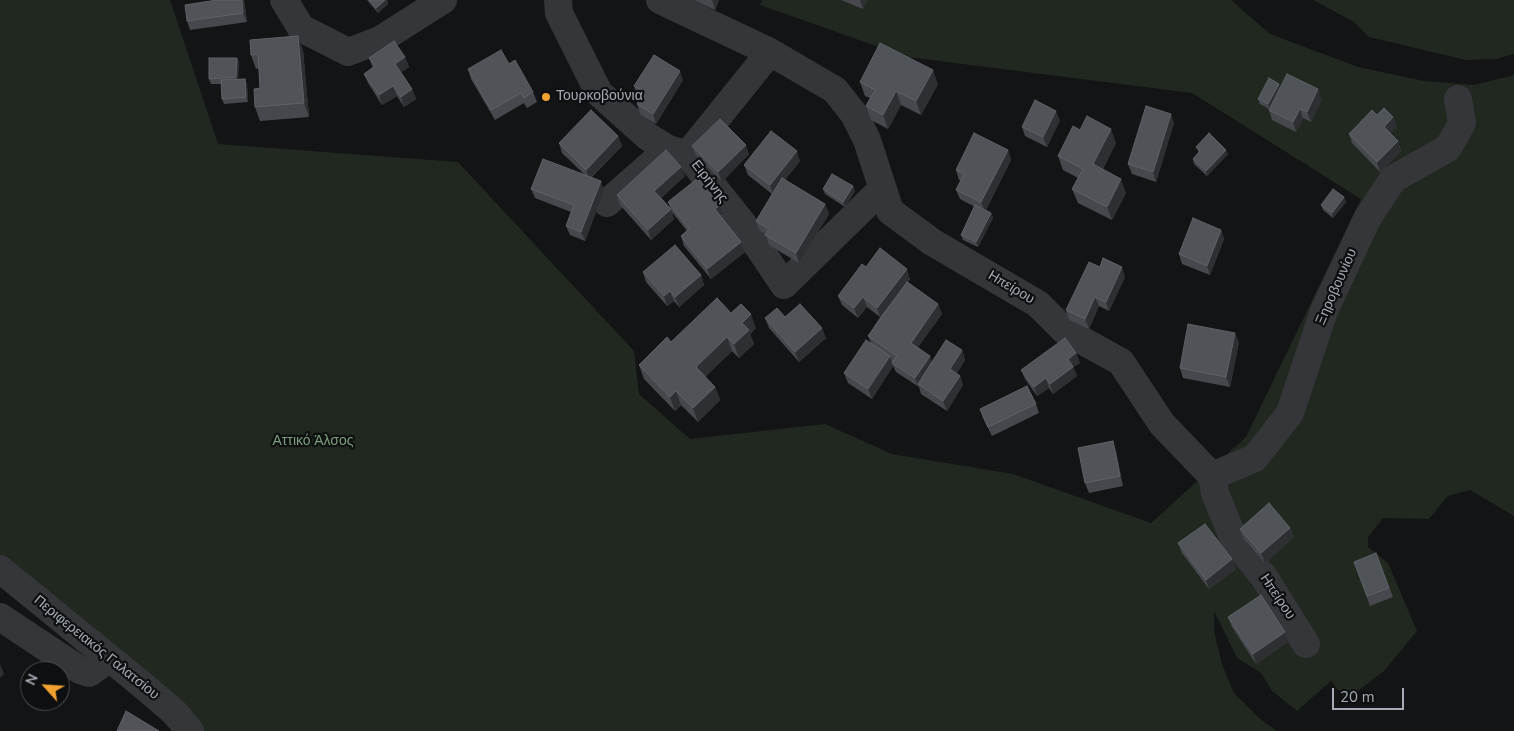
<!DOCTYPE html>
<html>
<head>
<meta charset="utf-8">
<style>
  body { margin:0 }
  #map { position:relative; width:1514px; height:731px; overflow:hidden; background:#131415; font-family:"Nunito Sans",sans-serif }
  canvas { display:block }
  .north { position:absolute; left:20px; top:661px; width:50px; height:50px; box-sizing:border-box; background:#0e0f10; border:1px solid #4a4d52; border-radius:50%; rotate:296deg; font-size:14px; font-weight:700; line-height:20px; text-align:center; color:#a5abb5 }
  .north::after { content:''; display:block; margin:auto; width:18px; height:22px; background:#f0a131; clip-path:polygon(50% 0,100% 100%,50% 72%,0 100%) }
  .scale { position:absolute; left:1332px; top:688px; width:72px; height:22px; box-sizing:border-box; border:2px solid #a5abb5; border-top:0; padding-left:6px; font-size:15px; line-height:18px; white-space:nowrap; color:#a5abb5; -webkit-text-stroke:4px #0e0f10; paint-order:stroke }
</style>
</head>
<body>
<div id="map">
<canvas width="1514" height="731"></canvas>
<div class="north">N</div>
<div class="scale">20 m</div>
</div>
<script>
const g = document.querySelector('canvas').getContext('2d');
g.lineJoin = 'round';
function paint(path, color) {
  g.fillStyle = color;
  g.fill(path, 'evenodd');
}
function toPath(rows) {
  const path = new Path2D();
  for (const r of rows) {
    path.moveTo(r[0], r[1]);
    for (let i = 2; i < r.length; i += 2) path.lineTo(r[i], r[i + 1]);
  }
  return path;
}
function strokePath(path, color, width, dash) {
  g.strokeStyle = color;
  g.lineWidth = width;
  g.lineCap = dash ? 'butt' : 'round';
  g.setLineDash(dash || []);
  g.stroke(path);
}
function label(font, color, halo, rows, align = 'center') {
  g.font = font + ' "Nunito Sans",sans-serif';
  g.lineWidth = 4.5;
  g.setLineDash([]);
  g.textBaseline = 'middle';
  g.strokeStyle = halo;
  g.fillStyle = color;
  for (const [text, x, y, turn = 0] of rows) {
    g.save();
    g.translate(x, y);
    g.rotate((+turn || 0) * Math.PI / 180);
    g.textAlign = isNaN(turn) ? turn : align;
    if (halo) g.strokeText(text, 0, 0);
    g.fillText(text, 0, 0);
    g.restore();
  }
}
paint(toPath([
  [0,0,170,0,218,144,458,162,634,351,639,394,690,439,825,424,892,454,1013,474,1151,523,1246,437,1361,199,1192,93,907,57,760,5,762,0,1231,0,1270,34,1358,67,1424,81,1474,85,1514,75,1514,516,1470,490,1448,496,1429,519,1383,518,1368,537,1368,547,1388,563,1417,631,1384,671,1346,700,1331,681,1297,711,1272,691,1261,673,1237,658,1214,611,1214,631,1222,664,1234,693,1260,719,1277,731,199,731,0,558],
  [1313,0,1514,0,1514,54,1496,59,1466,60,1369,37,1354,22]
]), '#202820');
strokePath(toPath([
  [284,0,301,28,348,52,380,40,443,0],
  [558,0,559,13,599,93,647,136,668,149,688,155,743,224,784,285,881,190],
  [660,0,770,52,835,90,854,114,867,140,890,211,932,242,1038,304,1065,331,1121,362,1162,424,1212,476,1215,493,1234,540,1264,577,1306,644],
  [688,154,770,52],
  [607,203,665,152],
  [1212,476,1255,458,1290,413,1324,311,1367,219,1393,179,1448,148,1462,123,1458,99],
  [0,617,80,670,89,673,109,659]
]), '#34363a', 28);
strokePath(toPath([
  [0,569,146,688,175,713,190,731]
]), '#34363a', 28);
paint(toPath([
  [244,0,247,22,190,30,187,21],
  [367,0,387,0,388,4,378,13],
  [693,0,719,0,715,10],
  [841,0,867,0,863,9],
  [303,50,309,117,260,121,255,107,260,88,259,68,256,69,251,55],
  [405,57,409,67,401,72,412,89,416,99,404,107,397,96,382,105,368,83,364,74,373,68,369,58],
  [237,58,239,62,238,79,245,79,247,84,248,102,224,104,222,99,221,84,211,84,209,79],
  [509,64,533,92,537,102,527,108,524,103,495,120,471,79,468,69],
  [683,80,656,124,640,114,637,104,641,98,637,96,634,86],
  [860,82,938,84,921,115,901,105,888,129,871,120,866,106,870,98,865,96],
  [1280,87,1322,99,1311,122,1303,118,1296,132,1272,120,1269,110,1269,109,1260,104,1258,99],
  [1377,115,1393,117,1397,127,1390,133,1398,141,1401,151,1380,172,1352,143,1349,134],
  [1060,120,1047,147,1025,136,1022,127],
  [1174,123,1156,182,1132,174,1128,164],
  [1080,130,1116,143,1103,169,1126,193,1112,220,1078,203,1072,189,1078,178,1063,170,1058,156],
  [618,136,622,146,591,178,604,191,585,241,570,235,566,226,571,212,535,198,531,189,585,175,562,153,559,143],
  [692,146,749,154,722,182,696,155],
  [1196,147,1228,154,1207,176,1194,164,1193,159,1199,153],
  [1008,150,1011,160,986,210,991,213,993,218,978,247,963,240,961,235,975,207,960,199,956,190,961,180,959,180,956,170],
  [800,161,785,180,825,204,829,214,799,263,769,245,766,234,760,231,756,221,772,194,748,175,744,165],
  [685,176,661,198,671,209,674,219,651,240,620,205,617,195],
  [853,186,855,191,845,207,825,194,823,189],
  [1344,197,1346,202,1333,218,1323,210,1321,205],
  [668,202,720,205,723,214,721,217,741,242,745,252,711,279,684,246,681,236,687,231,672,212],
  [1221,230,1224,239,1210,275,1182,264,1179,254],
  [866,267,910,279,908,282,938,304,942,314,918,347,932,362,962,350,965,360,957,373,960,376,963,385,947,411,921,394,919,387,896,372,893,366,872,399,848,383,844,373,871,343,868,336,880,317,867,307,858,318,842,305,838,296],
  [1100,267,1125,277,1109,311,1099,306,1089,329,1069,320,1066,310],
  [643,272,701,275,704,285,679,307,674,301,667,306,646,282],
  [731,313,756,328,750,334,754,344,739,358,732,351,705,377,715,387,720,400,698,422,681,405,675,411,644,379,639,365,671,342],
  [785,317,826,338,799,362,769,328,765,318],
  [1239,342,1230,387,1183,378,1180,368],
  [1076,353,1080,363,1073,367,1077,376,1053,394,1049,388,1037,396,1025,379,1021,370],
  [1036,404,1039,413,992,436,983,418,980,409],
  [1116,451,1123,486,1089,493,1085,483],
  [1290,528,1294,537,1265,563,1244,539,1240,529],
  [1178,543,1232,559,1236,569,1209,589,1182,553],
  [1376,553,1393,597,1370,606,1354,562],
  [1228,617,1285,632,1289,641,1256,664,1232,627]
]), '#46484d');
paint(toPath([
  [242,0,244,0,247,22,243,13],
  [385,0,387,0,388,4,378,13,376,8],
  [712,0,719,0,715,10],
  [860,0,867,0,863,9],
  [298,36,303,50,309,117,304,103],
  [405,57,409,67,399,73,395,64],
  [237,58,239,62,238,82,236,77],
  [933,70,938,84,921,115,916,101],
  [680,71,683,80,656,124,653,114],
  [245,79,247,84,248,102,246,97],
  [1279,84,1281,89,1270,109,1268,104],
  [393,86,397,96,382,105,379,95],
  [412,89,416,99,404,107,401,97],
  [1318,89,1322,99,1311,122,1307,112],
  [896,91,901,105,888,129,883,115],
  [1300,109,1303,118,1296,132,1293,122],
  [1056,111,1060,120,1047,147,1043,137],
  [1171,114,1174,123,1156,182,1153,172],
  [1393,117,1397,127,1387,136,1384,127],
  [1111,129,1116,143,1098,178,1093,164],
  [618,136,622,146,589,179,586,170],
  [1398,141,1401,151,1380,172,1377,162],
  [746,145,749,154,722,182,718,172],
  [1008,150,1011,160,985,212,981,202],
  [1226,150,1228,154,1207,176,1206,171],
  [797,151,800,161,773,195,770,185],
  [681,167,685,176,658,200,654,191],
  [1121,179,1126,193,1112,220,1107,207],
  [601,181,604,191,585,241,581,232],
  [853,186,855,191,845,207,843,202],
  [1344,197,1346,202,1333,218,1332,213],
  [825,204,829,214,799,263,796,253],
  [720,205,723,214,718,219,715,209],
  [671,209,674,219,651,240,648,230],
  [991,213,993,218,978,247,976,242],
  [1221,230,1224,239,1210,275,1207,266],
  [741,242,745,252,711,279,707,269],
  [1122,267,1125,277,1109,311,1106,302],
  [907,269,910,279,880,317,877,308],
  [701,275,704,285,679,307,675,297],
  [670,291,674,301,667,306,664,296],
  [863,297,867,307,858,318,854,308],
  [1095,297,1099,306,1089,329,1085,319],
  [938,304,942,314,914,352,911,343],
  [751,314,756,328,750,334,754,344,739,358,734,344,742,323],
  [822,328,826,338,799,362,795,352],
  [1235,333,1239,342,1230,387,1226,377],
  [727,337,732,351,701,381,696,367],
  [962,350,965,360,953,379,950,369],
  [1076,353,1080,363,1073,367,1077,376,1053,394,1050,384,1068,359],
  [890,356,893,366,872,399,868,389],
  [930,356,933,365,918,384,919,388,915,378],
  [960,376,963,385,947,411,943,401],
  [1046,378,1049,388,1037,396,1034,387],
  [715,387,720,400,698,422,693,408],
  [676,391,681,405,675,411,670,397],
  [1113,441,1116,451,1123,486,1120,476],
  [1290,528,1294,537,1265,563,1261,553],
  [1232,559,1236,569,1209,589,1206,580],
  [1285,632,1289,641,1256,664,1253,654],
  [0,664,4,674,0,678]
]), '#2d2f32');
const building = toPath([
  [217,0,242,0,243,13,187,21,185,5,217,0],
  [369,0,385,0,376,8,369,0],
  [298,36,304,103,255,107,254,89,260,88,258,54,251,55,250,40,298,36],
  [394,41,405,57,395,64,412,89,401,97,393,86,379,95,364,74,375,66,369,58,394,41],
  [880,43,933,70,916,101,896,91,883,115,866,106,875,90,860,82,880,43],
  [501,50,509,64,515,60,533,92,524,98,521,93,491,110,468,69,501,50],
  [654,55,680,71,653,114,637,104,644,92,634,86,654,55],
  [209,58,237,58,236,77,209,79,209,58],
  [1287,74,1318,89,1307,112,1300,109,1293,122,1269,110,1287,74],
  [1269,78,1279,84,1268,104,1258,99,1269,78],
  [245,79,246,97,222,99,221,80,245,79],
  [1035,100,1056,111,1043,137,1022,127,1035,100],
  [1146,106,1171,114,1153,172,1128,164,1146,106],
  [1384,108,1393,117,1384,127,1398,141,1377,162,1349,134,1372,110,1377,115,1384,108],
  [591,110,618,136,586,170,559,143,591,110],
  [1087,116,1111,129,1093,164,1121,179,1107,207,1072,189,1083,169,1058,156,1073,126,1080,130,1087,116],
  [720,119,746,145,718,172,692,146,720,119],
  [771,131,797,151,770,185,744,165,771,131],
  [974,133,1008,150,981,202,956,190,964,174,956,170,974,133],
  [1209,133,1226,150,1206,171,1193,159,1200,151,1196,147,1209,133],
  [666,150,681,167,654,191,671,209,648,230,617,195,666,150],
  [543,159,601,181,581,232,566,226,574,205,531,189,543,159],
  [832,174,853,186,843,202,823,189,832,174],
  [698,178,720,205,715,209,741,242,707,269,681,236,689,229,668,202,698,178],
  [782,178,825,204,796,253,765,235,769,229,756,221,782,178],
  [1333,189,1344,197,1332,213,1321,205,1333,189],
  [975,205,991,213,976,242,961,235,975,205],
  [1193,218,1221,230,1207,266,1179,254,1193,218],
  [675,245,701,275,675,297,670,291,664,296,643,272,675,245],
  [880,248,907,269,877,308,863,297,854,308,838,296,862,264,866,267,880,248],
  [1103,258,1122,267,1106,302,1095,297,1085,319,1066,310,1089,262,1100,267,1103,258],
  [907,282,938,304,911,343,930,356,915,378,892,363,897,356,868,336,907,282],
  [717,298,731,313,741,304,751,314,742,323,749,330,734,344,727,337,696,367,715,387,693,408,676,391,670,397,639,365,667,337,671,342,717,298],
  [800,304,822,328,795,352,765,318,777,308,785,317,800,304],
  [1188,324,1235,333,1226,377,1180,368,1188,324],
  [1065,338,1076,353,1068,359,1073,367,1050,384,1046,378,1034,387,1021,370,1065,338],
  [866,340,890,356,868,389,844,373,866,340],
  [946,340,962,350,950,369,960,376,943,401,918,384,946,340],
  [1027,386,1036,404,988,427,980,409,1027,386],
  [1113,441,1120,476,1085,483,1078,448,1113,441],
  [1269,503,1290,528,1261,553,1240,529,1269,503],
  [1205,524,1232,559,1206,580,1178,543,1205,524],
  [1376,553,1389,588,1367,596,1354,562,1376,553],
  [1261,595,1285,632,1253,654,1228,617,1261,595],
  [126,711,159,731,117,731,126,711]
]);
paint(building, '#505358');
strokePath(building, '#5e6167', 1);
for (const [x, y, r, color] of [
  [546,97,5,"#f0a131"]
]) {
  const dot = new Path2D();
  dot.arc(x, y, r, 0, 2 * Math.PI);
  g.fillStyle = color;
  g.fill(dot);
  strokePath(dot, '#0e0f10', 2);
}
label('14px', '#a5abb5', '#0e0f10', [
  ["Τουρκοβούνια",556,97]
], 'left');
label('14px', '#a5abb5', '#0e0f10', [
  ["Ειρήνης",709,182,52],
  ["Ξηροβουνίου",1337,287,-66],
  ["Ηπείρου",1011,288,31],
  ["Ηπείρου",1277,597,56],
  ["Περιφερειακός Γαλατσίου",96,648,39]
]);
label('14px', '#7da07c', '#0e0f10', [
  ["Αττικό Άλσος",313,442]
]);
</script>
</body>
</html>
